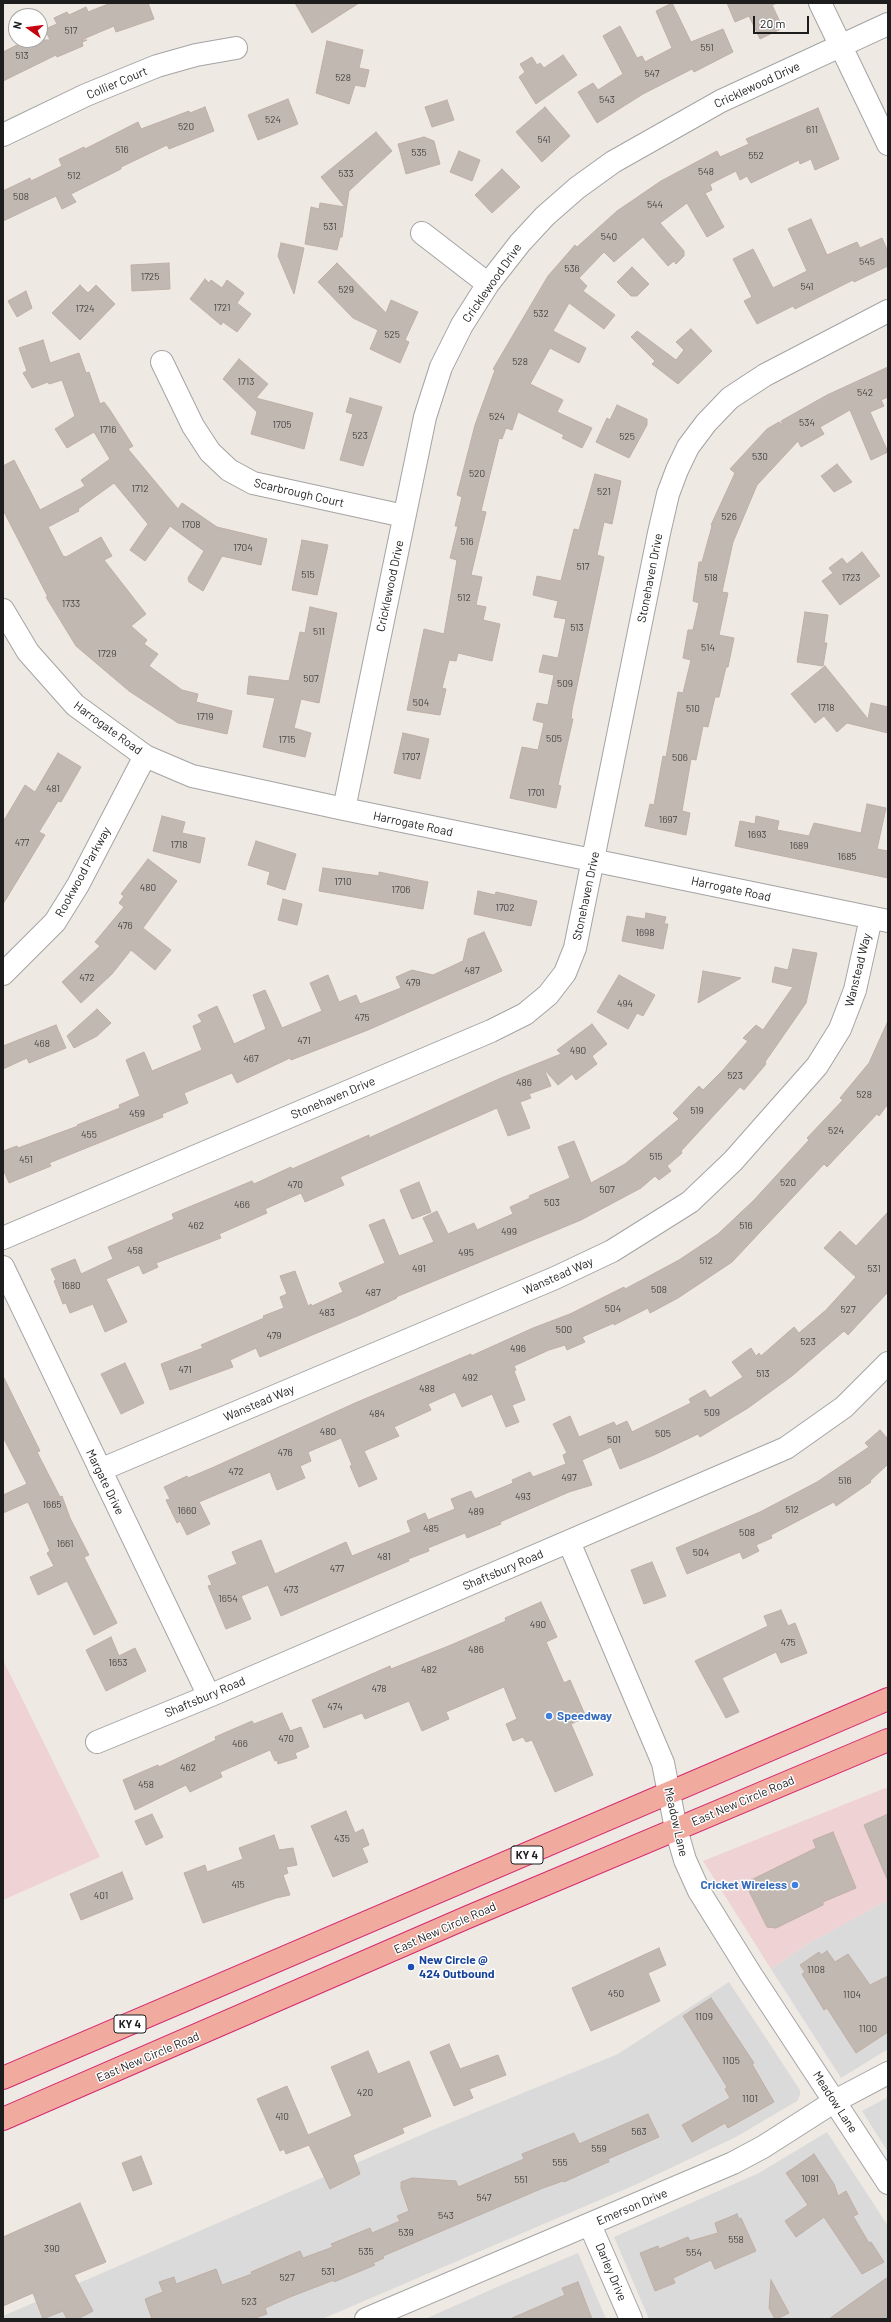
<!DOCTYPE html>
<html>
<head>
<meta charset="utf-8">
<style>
  body { margin:0 }
  #map { position:relative; width:891px; height:2322px; overflow:hidden; background:#eee9e3; font-family:Barlow,sans-serif }
  canvas { display:block }
  .frame { position:absolute; inset:0; border:4px solid #1d1d1d; pointer-events:none }
  .north { position:absolute; left:8px; top:8px; width:40px; height:40px; box-sizing:border-box; background:#fff; border:1px solid #a5a5a5; border-radius:50%; rotate:284deg; font-size:11px; font-weight:700; line-height:16px; text-align:center; color:#1d1d1d }
  .north::after { content:''; display:block; margin:auto; width:14px; height:18px; background:#c70312; clip-path:polygon(50% 0,100% 100%,50% 72%,0 100%) }
  .scale { position:absolute; left:753px; top:16px; width:56px; height:18px; box-sizing:border-box; border:2px solid #1d1d1d; border-top:0; padding-left:5px; font-size:12px; line-height:14px; white-space:nowrap; color:#1d1d1d; -webkit-text-stroke:3px #fff; paint-order:stroke }
</style>
</head>
<body>
<div id="map">
<canvas width="891" height="2322"></canvas>
<div class="frame"></div>
<div class="north">N</div>
<div class="scale">20 m</div>
</div>
<script>
const g = document.querySelector('canvas').getContext('2d');
g.lineJoin = 'round';
function paint(path, color) {
  g.fillStyle = color;
  g.fill(path, 'evenodd');
}
function toPath(rows) {
  const path = new Path2D();
  for (const r of rows) {
    path.moveTo(r[0], r[1]);
    for (let i = 2; i < r.length; i += 2) path.lineTo(r[i], r[i + 1]);
  }
  return path;
}
function strokePath(path, color, width, dash) {
  g.strokeStyle = color;
  g.lineWidth = width;
  g.lineCap = dash ? 'butt' : 'round';
  g.setLineDash(dash || []);
  g.stroke(path);
}
function label(font, color, halo, rows, align = 'center') {
  g.font = font + ' Barlow,sans-serif';
  g.lineWidth = 3;
  g.setLineDash([]);
  g.textBaseline = 'middle';
  g.strokeStyle = halo;
  g.fillStyle = color;
  for (const [text, x, y, turn = 0] of rows) {
    g.save();
    g.translate(x, y);
    g.rotate((+turn || 0) * Math.PI / 180);
    g.textAlign = isNaN(turn) ? turn : align;
    if (halo) g.strokeText(text, 0, 0);
    g.fillText(text, 0, 0);
    g.restore();
  }
}
paint(toPath([
  [888,1900,888,2049,841,2078,771,1969,809,1943],
  [729,1982,800,2090,800,2095,797,2101,736,2137,637,2184,322,2319,3,2319,3,2316,435,2129,618,2054],
  [888,2097,888,2152,862,2111],
  [827,2132,888,2226,888,2319,649,2319,614,2237,759,2173],
  [578,2253,606,2319,425,2319,497,2287]
]), '#dbdada');
paint(toPath([
  [3,1660,100,1857,3,1900],
  [888,1787,888,1900,809,1943,771,1969,703,1861]
]), '#efd2d3');
const building = toPath([
  [111,3,148,3,154,19,116,32,114,26,81,40,87,40,82,42,83,46,57,57,56,55,3,81,3,52,27,40,50,40,45,29,57,24,54,18,67,12,69,15,86,7,88,12,111,3],
  [295,3,359,3,312,33,295,3],
  [672,3,691,42,723,29,733,52,694,72,692,69,643,94,597,123,578,92,593,83,598,90,623,74,603,36,620,26,637,58,642,56,645,62,672,48,656,11,672,3],
  [727,3,777,3,772,5,783,28,760,39,749,16,735,22,727,3],
  [327,41,363,50,359,68,369,70,365,87,355,85,349,104,316,93,327,41],
  [563,55,577,75,536,104,519,77,525,72,520,64,532,57,537,65,540,63,544,68,563,55],
  [288,99,298,124,258,140,248,115,288,99],
  [447,100,454,120,432,127,425,107,447,100],
  [205,107,214,131,169,149,167,145,121,167,121,169,71,194,76,202,62,209,56,196,3,221,3,191,30,178,31,181,62,166,59,159,84,147,85,149,138,122,141,129,189,111,190,113,205,107],
  [545,107,570,136,542,162,516,132,545,107],
  [818,108,839,159,815,170,811,159,800,164,799,160,751,183,747,176,740,180,736,171,710,184,712,190,705,193,724,227,707,237,687,203,660,223,684,251,684,256,676,264,674,261,668,266,643,237,614,262,604,252,579,278,587,286,583,291,615,315,604,329,569,303,553,331,586,348,579,363,550,348,530,384,563,400,557,412,592,428,582,448,562,438,564,435,518,412,512,430,506,428,502,439,499,438,481,511,486,512,471,575,482,577,476,605,486,607,483,620,500,624,492,661,458,653,456,661,449,660,442,688,446,689,440,715,407,710,424,629,444,634,457,560,450,558,458,526,455,526,462,497,457,495,475,425,495,370,493,369,548,276,575,245,577,247,617,211,661,181,717,151,720,157,749,144,746,139,818,108],
  [376,132,392,151,349,191,342,237,340,237,337,250,305,244,311,207,319,209,320,203,345,207,321,177,376,132],
  [424,137,434,141,440,164,406,174,398,144,424,137],
  [459,151,480,160,472,181,450,172,459,151],
  [502,169,520,187,492,213,475,195,502,169],
  [811,219,827,255,857,242,860,248,882,238,888,252,888,266,854,282,853,280,795,309,793,306,757,324,744,301,752,297,733,259,753,249,773,288,807,271,788,229,811,219],
  [281,243,304,248,294,294,278,256,281,243],
  [169,263,170,289,132,291,131,265,169,263],
  [337,263,386,313,391,300,418,312,405,340,409,342,400,363,370,349,378,330,353,318,318,282,337,263],
  [632,267,649,284,637,296,631,296,617,282,632,267],
  [205,279,209,283,211,280,222,288,227,280,244,293,237,303,251,314,237,332,223,322,221,325,190,299,205,279],
  [80,285,88,293,96,285,115,304,80,340,52,313,80,285],
  [26,291,32,308,17,317,8,301,26,291],
  [691,329,712,351,678,384,652,364,655,361,631,337,637,331,676,360,684,350,676,342,691,329],
  [43,340,50,363,79,353,86,373,89,372,100,404,104,402,110,410,133,446,128,449,178,509,182,503,217,527,267,539,261,565,222,556,203,591,189,582,188,578,204,551,170,526,145,561,130,550,148,524,114,483,78,509,79,511,48,527,63,556,66,557,101,537,112,556,104,560,146,614,131,626,147,640,144,644,158,654,149,666,182,690,198,694,196,702,232,711,227,734,178,723,129,691,76,646,46,597,48,597,3,510,3,466,14,460,40,510,85,486,81,480,110,459,94,432,67,448,55,429,75,416,62,380,49,384,48,382,32,388,23,373,27,371,19,348,43,340],
  [239,359,268,384,256,398,313,413,304,449,251,434,257,412,223,379,239,359],
  [888,367,888,397,881,400,884,406,870,412,888,452,871,460,850,410,820,427,824,434,801,447,798,441,757,485,733,542,722,592,728,593,719,635,734,638,728,667,726,667,719,697,715,697,708,727,703,726,696,760,691,759,682,811,690,813,686,835,645,826,650,804,654,805,663,756,666,757,678,692,683,693,691,660,683,658,688,630,693,630,699,603,693,601,699,562,702,562,712,526,711,525,735,473,730,469,767,429,779,422,784,426,781,421,827,395,888,367],
  [350,398,382,407,363,466,340,460,353,414,346,412,350,398],
  [617,405,647,419,647,425,629,458,596,442,607,418,610,420,617,405],
  [837,464,852,482,834,492,821,476,837,464],
  [595,474,621,481,612,524,604,522,597,555,604,557,572,710,571,719,573,719,558,785,561,786,556,808,510,798,522,747,538,750,544,723,533,720,537,703,548,705,554,675,539,672,543,655,558,658,566,619,554,617,558,601,533,595,537,576,561,581,574,529,579,530,595,474],
  [302,540,328,545,317,595,292,590,302,540],
  [862,552,880,576,840,605,822,581,833,573,829,568,842,558,847,564,862,552],
  [310,607,337,613,319,703,301,699,294,728,311,733,305,757,263,747,275,698,247,694,249,676,289,681,300,632,305,633,310,607],
  [805,612,828,615,824,643,827,643,823,666,797,662,805,612],
  [825,666,868,719,871,703,888,707,888,733,847,723,837,732,824,716,815,723,791,694,825,666],
  [403,733,429,739,420,779,394,773,403,733],
  [58,753,81,767,61,802,58,801,39,832,45,835,3,904,3,822,25,785,35,792,58,753],
  [867,804,886,808,877,849,888,851,888,878,735,846,740,821,755,824,756,816,779,821,777,830,809,836,814,823,861,833,867,804],
  [162,816,185,822,182,833,205,838,200,863,153,851,162,816],
  [256,841,296,854,285,890,267,884,270,872,248,865,256,841],
  [148,859,177,881,143,928,171,950,155,970,131,950,112,974,81,1003,62,982,100,946,95,942,124,907,119,903,124,896,121,894,148,859],
  [323,868,379,876,379,872,428,882,423,909,319,891,323,868],
  [478,891,495,895,496,892,537,901,531,926,474,914,478,891],
  [283,899,302,904,297,925,278,920,283,899],
  [646,913,666,917,664,924,668,924,663,949,622,941,627,916,645,919,646,913],
  [484,932,502,971,368,1030,291,1060,290,1058,237,1083,232,1073,184,1093,188,1103,162,1114,163,1117,49,1163,51,1166,9,1183,3,1169,3,1151,17,1146,18,1148,78,1126,77,1125,120,1108,119,1105,140,1096,126,1060,144,1052,152,1071,202,1050,193,1026,202,1022,198,1015,217,1006,234,1044,266,1029,253,995,265,990,282,1028,322,1011,310,983,328,975,339,1002,356,995,360,1004,401,988,396,977,412,970,433,975,463,961,468,939,484,932],
  [793,949,817,953,806,1003,765,1062,766,1064,744,1090,740,1087,681,1151,682,1153,667,1166,671,1171,659,1180,655,1176,641,1188,581,1220,396,1297,397,1298,362,1314,260,1357,256,1348,230,1360,233,1367,170,1390,161,1364,203,1348,201,1345,264,1318,263,1316,284,1308,280,1297,287,1294,280,1276,295,1271,308,1306,311,1304,312,1306,343,1292,339,1283,385,1263,369,1225,384,1219,399,1256,434,1242,423,1218,437,1211,448,1234,474,1223,477,1230,513,1214,510,1207,530,1198,529,1196,570,1178,558,1147,574,1141,591,1183,625,1164,679,1119,673,1113,699,1086,703,1090,723,1070,748,1041,743,1038,756,1025,763,1030,793,987,772,982,775,967,788,970,793,949],
  [703,971,741,978,698,1003,703,971],
  [619,975,655,995,643,1016,637,1013,628,1029,597,1012,619,975],
  [97,1009,111,1023,97,1036,74,1048,67,1036,97,1009],
  [888,1021,888,1104,879,1116,877,1114,827,1167,824,1164,732,1262,678,1298,650,1313,648,1308,614,1325,614,1323,582,1337,585,1342,567,1350,565,1345,549,1350,514,1366,516,1370,514,1371,525,1400,512,1405,519,1422,506,1427,492,1394,462,1407,455,1392,428,1404,431,1410,394,1427,399,1436,364,1451,377,1479,359,1487,350,1466,352,1465,341,1438,308,1452,311,1461,300,1466,305,1478,277,1490,270,1472,199,1502,210,1524,187,1535,180,1521,177,1523,166,1500,170,1499,164,1487,187,1476,188,1478,214,1467,355,1403,471,1354,471,1356,533,1328,570,1314,624,1287,625,1289,679,1260,718,1234,754,1200,809,1140,807,1138,843,1100,840,1098,869,1063,888,1021],
  [592,1024,607,1044,592,1056,597,1064,576,1080,572,1074,558,1085,544,1069,551,1086,529,1094,531,1098,520,1102,530,1128,508,1136,497,1108,340,1177,344,1185,305,1202,301,1193,265,1209,267,1213,219,1234,221,1238,156,1263,158,1267,143,1274,139,1265,106,1279,127,1322,105,1332,93,1304,70,1313,66,1303,63,1304,54,1281,56,1280,51,1269,75,1259,81,1274,113,1259,108,1247,174,1219,172,1214,252,1181,254,1184,291,1167,292,1169,369,1135,369,1138,501,1078,561,1054,557,1050,592,1024],
  [56,1025,66,1048,29,1063,27,1058,3,1069,3,1046,56,1025],
  [419,1182,431,1212,412,1219,400,1190,419,1182],
  [888,1212,888,1292,848,1335,844,1331,792,1376,748,1408,700,1437,698,1434,654,1455,620,1469,611,1447,582,1460,592,1485,569,1492,500,1522,501,1524,467,1538,465,1533,428,1548,429,1551,408,1559,409,1561,281,1616,268,1585,241,1596,251,1619,226,1629,208,1586,212,1585,208,1576,237,1564,232,1552,261,1540,275,1574,346,1542,352,1556,411,1532,407,1521,425,1513,428,1520,455,1509,451,1499,471,1491,475,1499,513,1483,512,1480,530,1472,533,1477,566,1464,563,1455,567,1453,553,1424,570,1416,579,1437,614,1422,616,1426,627,1421,632,1432,691,1403,689,1399,705,1390,710,1398,743,1377,732,1362,751,1348,756,1356,759,1353,761,1356,794,1327,799,1333,826,1310,856,1277,824,1248,840,1231,856,1246,888,1212],
  [125,1363,144,1403,121,1414,101,1374,125,1363],
  [3,1376,40,1451,37,1452,60,1497,62,1496,70,1518,89,1555,84,1557,117,1623,94,1635,67,1581,38,1595,30,1577,54,1566,47,1553,50,1551,28,1502,3,1513,3,1495,27,1484,3,1437,3,1376],
  [880,1430,888,1439,888,1464,870,1481,871,1482,836,1506,834,1502,771,1535,772,1538,756,1545,759,1551,743,1559,740,1552,735,1554,687,1574,676,1548,760,1512,817,1482,869,1447,865,1443,880,1430],
  [652,1562,666,1596,644,1604,631,1570,652,1562],
  [541,1602,557,1637,546,1642,564,1683,570,1680,586,1717,571,1724,593,1775,555,1792,532,1740,526,1742,523,1737,513,1741,506,1724,517,1719,504,1687,446,1712,449,1719,422,1731,409,1701,365,1719,362,1713,324,1728,312,1700,390,1666,391,1669,451,1645,506,1621,505,1618,541,1602],
  [781,1610,788,1626,795,1623,807,1653,781,1663,776,1652,722,1678,739,1712,726,1718,695,1661,768,1626,764,1616,781,1610],
  [111,1637,119,1656,135,1648,146,1671,106,1691,86,1650,111,1637],
  [282,1713,290,1731,301,1727,309,1747,295,1753,297,1758,278,1764,277,1760,275,1761,270,1750,220,1772,222,1777,190,1792,186,1785,135,1810,123,1780,158,1765,159,1767,216,1740,215,1737,252,1721,254,1724,282,1713],
  [346,1811,355,1833,363,1829,369,1845,362,1848,368,1862,333,1877,311,1826,346,1811],
  [152,1814,163,1837,146,1845,135,1821,152,1814],
  [888,1814,888,1881,864,1825,888,1814],
  [833,1832,856,1888,823,1902,823,1905,776,1928,767,1927,745,1883,816,1848,813,1840,833,1832],
  [274,1835,279,1850,293,1848,297,1865,286,1867,288,1873,283,1875,290,1895,276,1898,203,1923,184,1873,205,1865,207,1872,243,1859,239,1848,274,1835],
  [122,1872,133,1899,81,1920,70,1894,122,1872],
  [659,1948,666,1965,648,1973,660,2001,591,2031,572,1988,659,1948],
  [827,1951,835,1962,848,1954,870,1985,888,1976,888,2032,856,2053,827,2008,824,2010,802,1974,805,1972,800,1965,819,1952,821,1955,827,1951],
  [711,1998,754,2063,752,2064,774,2102,728,2128,725,2123,692,2142,682,2125,730,2098,725,2089,727,2087,683,2016,711,1998],
  [449,2044,460,2069,498,2055,506,2075,469,2089,473,2098,454,2106,430,2052,449,2044],
  [368,2051,378,2074,409,2061,431,2116,402,2128,404,2133,353,2155,360,2174,330,2189,309,2145,286,2154,284,2149,280,2151,257,2099,287,2086,308,2135,352,2116,331,2067,368,2051],
  [648,2114,659,2137,608,2159,609,2162,606,2163,564,2182,563,2181,543,2188,383,2256,384,2258,373,2263,375,2265,334,2282,334,2280,290,2297,265,2308,267,2314,252,2319,152,2319,145,2299,163,2292,159,2282,174,2277,176,2284,216,2269,222,2285,252,2274,251,2272,300,2251,303,2258,333,2247,331,2244,370,2228,372,2233,400,2221,397,2216,409,2211,401,2188,401,2182,412,2178,456,2181,458,2187,524,2159,522,2154,574,2133,579,2144,648,2114],
  [814,2154,834,2184,838,2196,846,2191,858,2214,853,2216,869,2243,871,2242,884,2262,862,2274,824,2217,796,2237,785,2221,808,2205,786,2173,814,2154],
  [141,2156,152,2184,133,2191,122,2163,141,2156],
  [80,2203,106,2262,74,2275,93,2311,78,2319,67,2319,63,2311,43,2319,33,2293,3,2306,3,2237,80,2203],
  [737,2214,739,2219,741,2218,756,2251,715,2269,711,2260,673,2278,675,2283,655,2291,640,2253,658,2246,659,2249,688,2237,690,2241,718,2233,715,2223,737,2214],
  [888,2277,888,2319,829,2319,857,2299,888,2277],
  [771,2280,789,2313,777,2319,775,2319,769,2308,771,2280],
  [578,2282,592,2319,510,2319,565,2295,562,2288,578,2282]
]);
paint(building, '#c2b8b2');
strokePath(building, '#bfafa5', 1);
const minor = toPath([
  [820,3,888,144],
  [3,135,86,95,157,66,196,55,236,48],
  [422,233,488,284],
  [162,362,193,426,210,452,229,470,253,483,404,516],
  [3,610,28,652,75,705,145,756,192,776,344,809,888,921],
  [344,809,425,417,441,367,462,325,488,284,520,243,545,216,577,188,613,162,721,101,888,24],
  [3,974,55,922,78,885,145,756],
  [3,1238,491,1031,525,1014,548,995,565,973,575,948,659,533,668,494,677,470,688,447,706,423,730,398,765,375,888,311],
  [3,1267,209,1696],
  [100,1470,555,1278,612,1251,690,1202,733,1161,778,1110,817,1066,840,1029,855,990,871,918],
  [569,1542,663,1763,669,1793],
  [97,1742,209,1696,786,1448,844,1407,888,1363],
  [590,2225,631,2319],
  [366,2319,733,2163,763,2147,835,2101,888,2073]
]);
const tertiary = toPath([
  [669,1793,676,1829,685,1860,699,1891,750,1973,888,2183]
]);
const trunk = toPath([
  [3,2078,888,1699],
  [3,2119,468,1917,888,1740]
]);
strokePath(minor, '#a4a4a4', 24);
strokePath(tertiary, '#a4a4a4', 24);
strokePath(trunk, '#d52670', 24);
strokePath(minor, '#fff', 22);
strokePath(tertiary, '#fff', 22);
strokePath(trunk, '#f0aa9e', 22);
for (const [x, y, r, color] of [
  [549,1716,4,"#3f7fe0"],
  [795,1885,4,"#3f7fe0"],
  [411,1967,4,"#1a4fb4"]
]) {
  const dot = new Path2D();
  dot.arc(x, y, r, 0, 2 * Math.PI);
  g.fillStyle = color;
  g.fill(dot);
  strokePath(dot, '#fff', 1.5);
}
label('10px', '#464442', null, [
  ["517",71,31],
  ["551",707,48],
  ["513",22,56],
  ["547",652,74],
  ["528",343,78],
  ["543",607,100],
  ["524",273,120],
  ["520",186,127],
  ["611",812,130],
  ["541",544,140],
  ["516",122,150],
  ["535",419,153],
  ["552",756,156],
  ["548",706,172],
  ["533",346,174],
  ["512",74,176],
  ["508",21,197],
  ["544",655,205],
  ["531",330,227],
  ["540",609,237],
  ["545",867,262],
  ["536",572,269],
  ["1725",150,277],
  ["541",807,287],
  ["529",346,290],
  ["1721",222,308],
  ["1724",85,309],
  ["532",541,314],
  ["525",392,335],
  ["528",520,362],
  ["1713",246,382],
  ["542",865,393],
  ["524",497,417],
  ["534",807,423],
  ["1705",282,425],
  ["1716",108,430],
  ["523",360,436],
  ["525",627,437],
  ["530",760,457],
  ["520",477,474],
  ["1712",140,489],
  ["521",604,492],
  ["526",729,517],
  ["1708",191,525],
  ["516",467,542],
  ["1704",243,548],
  ["517",583,567],
  ["515",308,575],
  ["518",711,578],
  ["1723",851,578],
  ["512",464,598],
  ["1733",71,604],
  ["513",577,628],
  ["511",319,632],
  ["514",708,648],
  ["1729",107,654],
  ["507",311,679],
  ["509",565,684],
  ["504",421,703],
  ["1718",826,708],
  ["510",693,709],
  ["1719",205,717],
  ["505",554,739],
  ["1715",287,740],
  ["1707",411,757],
  ["506",680,758],
  ["481",53,789],
  ["1701",536,793],
  ["1697",668,820],
  ["1693",757,835],
  ["477",22,843],
  ["1718",179,845],
  ["1689",799,846],
  ["1685",847,857],
  ["1710",343,882],
  ["480",148,888],
  ["1706",401,890],
  ["1702",505,908],
  ["476",125,926],
  ["1698",645,933],
  ["487",472,971],
  ["472",87,978],
  ["479",413,983],
  ["494",625,1004],
  ["475",362,1018],
  ["471",304,1041],
  ["468",42,1044],
  ["490",578,1051],
  ["467",251,1059],
  ["523",735,1076],
  ["486",524,1083],
  ["528",864,1095],
  ["519",697,1111],
  ["459",137,1114],
  ["524",836,1131],
  ["455",89,1135],
  ["515",656,1157],
  ["451",26,1160],
  ["520",788,1183],
  ["470",295,1185],
  ["507",607,1190],
  ["503",552,1203],
  ["466",242,1205],
  ["462",196,1226],
  ["516",746,1226],
  ["499",509,1232],
  ["458",135,1251],
  ["495",466,1253],
  ["512",706,1261],
  ["491",419,1269],
  ["531",874,1269],
  ["1680",71,1286],
  ["508",659,1290],
  ["487",373,1293],
  ["504",613,1309],
  ["527",848,1310],
  ["483",327,1313],
  ["500",564,1330],
  ["479",274,1336],
  ["523",808,1342],
  ["496",518,1349],
  ["471",185,1370],
  ["513",763,1374],
  ["492",470,1378],
  ["488",427,1389],
  ["509",712,1413],
  ["484",377,1414],
  ["480",328,1432],
  ["505",663,1434],
  ["501",614,1440],
  ["476",285,1453],
  ["472",236,1472],
  ["497",569,1478],
  ["516",845,1481],
  ["493",523,1497],
  ["1665",52,1505],
  ["512",792,1510],
  ["1660",187,1511],
  ["489",476,1512],
  ["485",431,1529],
  ["508",747,1533],
  ["1661",65,1544],
  ["504",701,1553],
  ["481",384,1557],
  ["477",337,1569],
  ["473",291,1590],
  ["1654",228,1599],
  ["490",538,1625],
  ["475",788,1643],
  ["486",476,1650],
  ["1653",118,1663],
  ["482",429,1670],
  ["478",379,1689],
  ["474",335,1707],
  ["470",286,1739],
  ["466",240,1744],
  ["462",188,1768],
  ["458",146,1785],
  ["435",342,1839],
  ["415",238,1885],
  ["401",101,1896],
  ["1108",816,1970],
  ["450",616,1994],
  ["1104",852,1995],
  ["1109",704,2017],
  ["1100",868,2029],
  ["1105",731,2061],
  ["420",365,2093],
  ["1101",750,2099],
  ["410",282,2117],
  ["563",639,2132],
  ["559",599,2149],
  ["555",560,2163],
  ["1091",810,2179],
  ["551",521,2180],
  ["547",484,2198],
  ["543",446,2216],
  ["539",406,2233],
  ["558",736,2240],
  ["390",52,2249],
  ["535",366,2252],
  ["554",694,2253],
  ["531",328,2272],
  ["527",287,2278],
  ["523",249,2302]
]);
for (const [x, y, w] of [
  [527,1855,32],
  [130,2024,32]
]) {
  const box = new Path2D();
  box.roundRect(x - w / 2, y - 9, w, 18, 3);
  g.fillStyle = '#fff';
  g.fill(box);
  strokePath(box, '#1d1d1d', 1);
}
label('bold 11px', '#1d1d1d', null, [
  ["KY 4",527,1855],
  ["KY 4",130,2024]
]);
label('12px', '#1d1d1d', '#fff', [
  ["Collier Court",117,83,-23],
  ["Cricklewood Drive",757,85,-25],
  ["Cricklewood Drive",492,283,-55],
  ["Scarbrough Court",299,493,13],
  ["Stonehaven Drive",650,578,-79],
  ["Cricklewood Drive",390,586,-78],
  ["Harrogate Road",108,728,36],
  ["Harrogate Road",413,824,12],
  ["Rookwood Parkway",83,872,-61],
  ["Harrogate Road",731,889,12],
  ["Stonehaven Drive",586,896,-78],
  ["Wanstead Way",858,970,-76],
  ["Stonehaven Drive",333,1098,-23],
  ["Wanstead Way",558,1276,-24],
  ["Wanstead Way",259,1403,-23],
  ["Margate Drive",105,1482,64],
  ["Shaftsbury Road",503,1570,-23],
  ["Shaftsbury Road",205,1697,-23],
  ["East New Circle Road",743,1801,-23],
  ["Meadow Lane",676,1822,77],
  ["East New Circle Road",445,1928,-24],
  ["East New Circle Road",148,2057,-23],
  ["Meadow Lane",835,2102,57],
  ["Emerson Drive",632,2207,-23],
  ["Darley Drive",611,2272,67]
]);
label('bold 12px', '#366cbe', '#fff', [
  ["Speedway",557,1716],
  ["Cricket Wireless",787,1885,"right"]
], 'left');
label('bold 12px', '#164399', '#fff', [
  ["New Circle @",419,1960],
  ["424 Outbound",419,1974]
], 'left');
</script>
</body>
</html>
